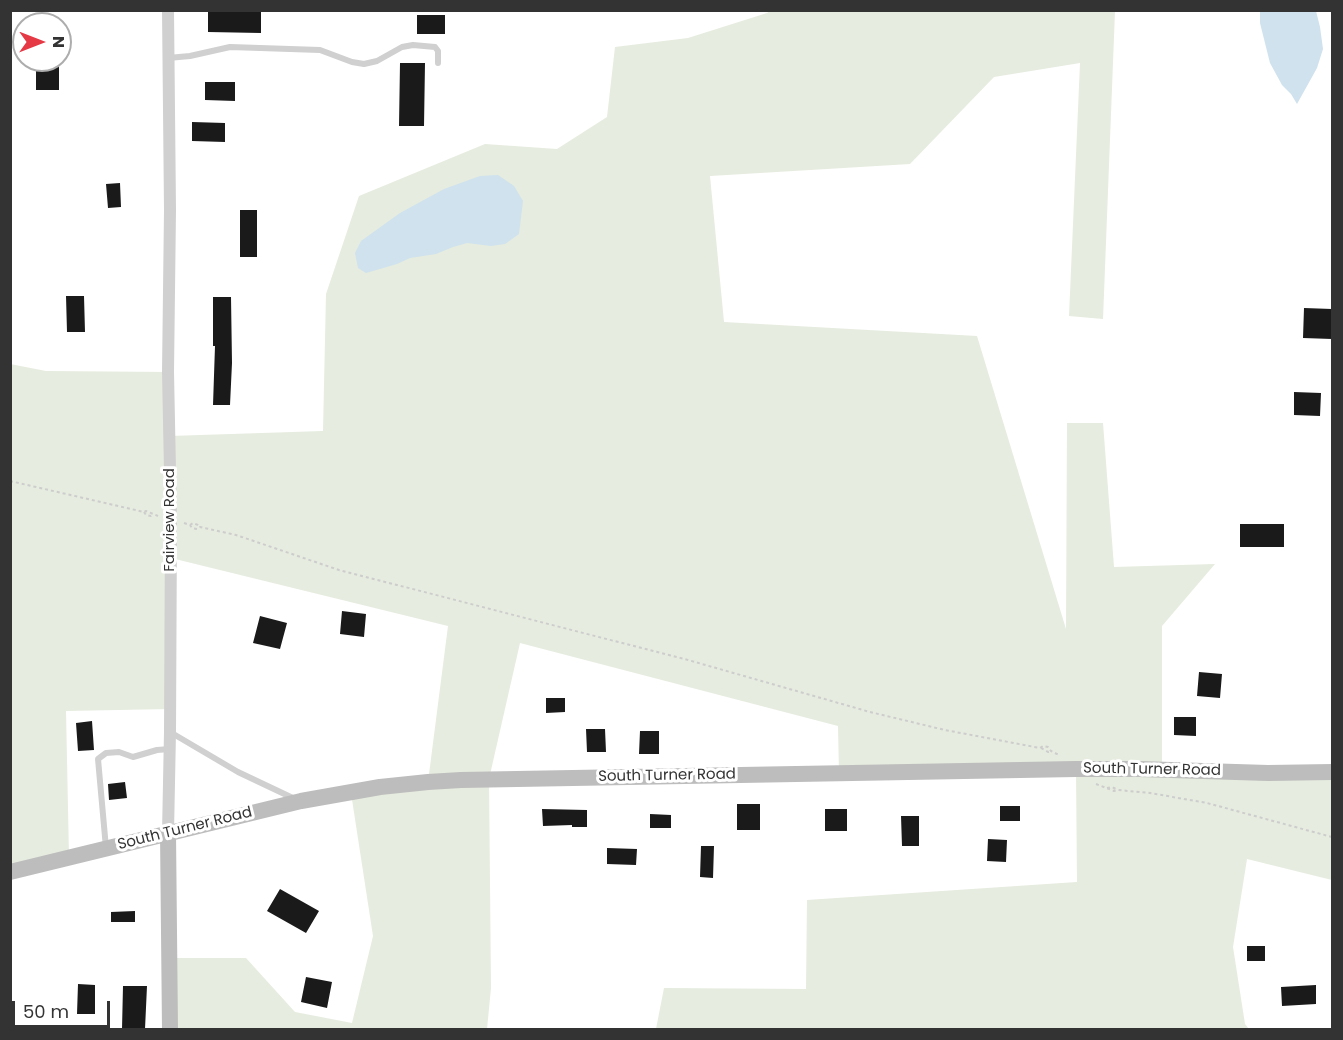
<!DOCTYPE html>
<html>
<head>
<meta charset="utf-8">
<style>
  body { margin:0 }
  #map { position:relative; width:1343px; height:1040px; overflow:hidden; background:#fff; font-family:Poppins,sans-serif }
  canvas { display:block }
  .frame { position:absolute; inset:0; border:12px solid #333; pointer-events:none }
  .north { position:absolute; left:12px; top:12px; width:60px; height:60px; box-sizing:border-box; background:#fff; border:2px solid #adadad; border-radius:50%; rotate:90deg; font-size:16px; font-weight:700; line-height:24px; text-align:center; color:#333 }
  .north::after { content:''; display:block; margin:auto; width:21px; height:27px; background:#e63946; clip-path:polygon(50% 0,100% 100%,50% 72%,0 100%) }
  .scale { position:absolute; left:12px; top:1001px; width:98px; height:27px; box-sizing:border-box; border:3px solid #333; border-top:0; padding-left:8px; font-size:18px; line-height:21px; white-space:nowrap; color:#333; -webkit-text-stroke:4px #fff; paint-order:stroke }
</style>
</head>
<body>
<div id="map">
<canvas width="1343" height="1040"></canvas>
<div class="frame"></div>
<div class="north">N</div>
<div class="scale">50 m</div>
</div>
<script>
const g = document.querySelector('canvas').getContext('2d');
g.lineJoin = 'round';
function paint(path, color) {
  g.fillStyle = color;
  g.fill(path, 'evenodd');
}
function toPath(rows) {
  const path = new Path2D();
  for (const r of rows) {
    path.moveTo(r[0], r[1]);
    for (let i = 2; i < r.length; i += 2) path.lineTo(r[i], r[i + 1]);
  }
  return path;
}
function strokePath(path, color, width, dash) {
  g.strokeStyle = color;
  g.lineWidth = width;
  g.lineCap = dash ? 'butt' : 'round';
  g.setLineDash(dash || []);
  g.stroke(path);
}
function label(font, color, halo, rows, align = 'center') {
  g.font = font + ' Poppins,sans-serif';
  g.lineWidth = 6;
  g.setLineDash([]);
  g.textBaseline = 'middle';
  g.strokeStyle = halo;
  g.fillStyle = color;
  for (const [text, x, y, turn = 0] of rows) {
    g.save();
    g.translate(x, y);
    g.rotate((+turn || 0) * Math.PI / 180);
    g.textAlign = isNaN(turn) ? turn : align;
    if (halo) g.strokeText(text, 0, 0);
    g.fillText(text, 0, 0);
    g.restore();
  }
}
paint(toPath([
  [770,11,1115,11,1103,319,1069,316,1080,63,994,77,910,164,710,176,724,322,977,336,1066,629,1067,423,1103,423,1114,567,1215,564,1162,626,1162,769,1332,772,1332,880,1247,859,1233,947,1245,1024,1249,1029,656,1029,664,988,806,989,807,900,1077,882,1076,770,839,773,838,726,520,643,489,779,491,988,487,1029,170,1029,170,958,246,958,295,1012,352,1023,373,936,351,793,428,782,448,626,171,558,170,709,66,711,69,857,11,872,10,364,46,371,168,372,170,436,323,431,326,294,359,196,485,144,557,149,607,117,615,47,688,38,767,13]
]), '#e6ecdf');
paint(toPath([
  [1260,11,1316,11,1320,27,1323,49,1317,68,1297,104,1291,94,1282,85,1270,63,1260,23],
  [498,175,514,186,523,201,519,234,505,244,491,246,467,243,453,247,436,254,410,258,397,264,366,273,358,268,355,253,361,241,400,213,444,189,480,176]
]), '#cfe2ee');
paint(toPath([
  [208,10,261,10,261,33,208,32],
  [417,15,445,15,445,34,417,34],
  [36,60,59,60,59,90,36,90],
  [400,63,425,63,424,126,399,126],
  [205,82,235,82,235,101,205,100],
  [192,122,225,123,225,142,192,141],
  [120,183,121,207,108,208,106,184],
  [240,210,257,210,257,257,240,257],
  [66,296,84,296,85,332,67,332],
  [213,297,231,297,232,363,230,405,213,405,215,346,213,346],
  [1304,308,1332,309,1332,339,1303,338],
  [1294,392,1321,393,1320,416,1294,415],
  [1240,524,1284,524,1284,547,1240,547],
  [342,611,366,614,364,637,340,634],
  [260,616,287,623,280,649,253,643],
  [1199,672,1222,674,1220,698,1197,696],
  [546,698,565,698,565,712,546,713],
  [1174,717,1196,717,1196,736,1174,735],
  [92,721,94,750,78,751,76,723],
  [586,729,605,729,606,752,587,752],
  [640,731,659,731,659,754,639,754],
  [125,782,127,798,109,800,108,784],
  [737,804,760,804,760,830,737,830],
  [1000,806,1020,806,1020,821,1000,821],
  [542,809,587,810,587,827,572,827,572,825,543,826],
  [825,809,847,809,847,831,825,831],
  [650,814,671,815,671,828,650,828],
  [901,816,919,816,919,846,902,846],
  [988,839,1007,840,1006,862,987,861],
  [701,846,714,846,713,878,700,877],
  [607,848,637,849,636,865,607,864],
  [280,889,319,911,306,933,267,911],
  [135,911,135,922,111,922,111,912],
  [1247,946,1265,946,1265,961,1247,961],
  [306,977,332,982,327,1008,301,1002],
  [78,984,95,985,95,1014,77,1014],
  [1316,985,1316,1004,1282,1006,1281,987],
  [123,986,147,986,145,1029,122,1029]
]), '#1a1a1a');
strokePath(toPath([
  [10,481,144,512,146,511,158,516],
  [144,512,146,515,151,516,154,515],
  [184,523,190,525,192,528,197,529,200,527,236,535,339,570,688,660,870,712,945,730,1040,748,1043,746,1048,747,1051,751,1059,755],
  [190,525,193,523,198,525,200,527],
  [1041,748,1048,752,1051,751],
  [1096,784,1114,791,1118,790,1150,793,1207,803,1332,837],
  [1107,788,1112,787,1118,790]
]), '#cdcdcd', 2, [3, 3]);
strokePath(toPath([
  [168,58,190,56,230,47,320,50,352,62,364,64,377,61,402,47,413,45,435,47,438,51,438,63],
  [170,732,238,772,295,799],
  [106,848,98,759,106,753,119,752,133,757,157,750,170,749]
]), '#d0d0d0', 6);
strokePath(toPath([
  [168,833,170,732,171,520,168,372,170,210,168,10]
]), '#d0d0d0', 12);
strokePath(toPath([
  [168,833,170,1030],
  [10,872,301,801,380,787,428,782,461,780,1076,769,1139,769,1268,773,1332,772]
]), '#bdbdbd', 16);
label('15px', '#333', '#fff', [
  ["Fairview Road",170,520,-90],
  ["South Turner Road",1152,770,1],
  ["South Turner Road",667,776,-1],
  ["South Turner Road",185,829,-14]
]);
</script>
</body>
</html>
